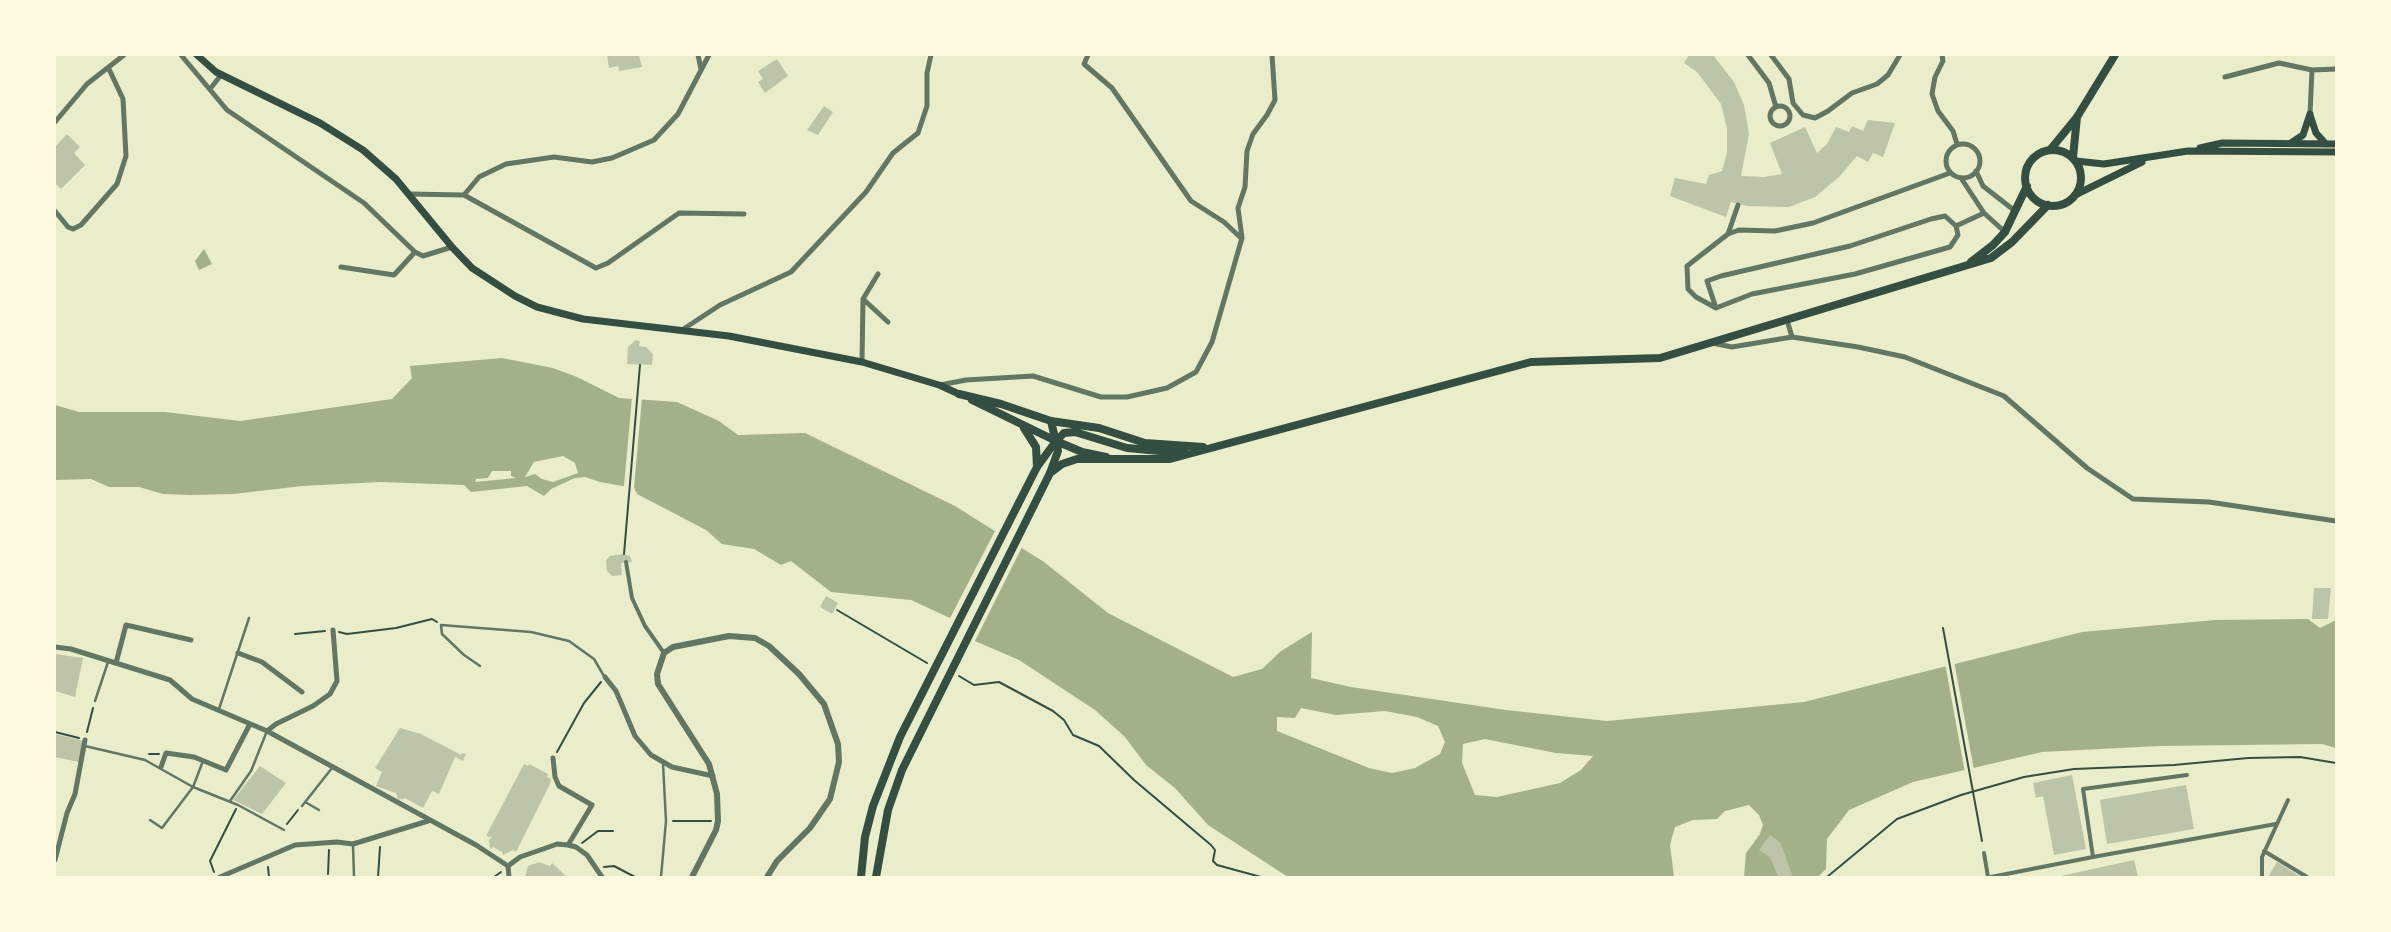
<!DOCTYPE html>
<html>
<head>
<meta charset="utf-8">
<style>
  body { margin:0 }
  #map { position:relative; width:2391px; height:932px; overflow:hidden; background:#e9edc9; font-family:Cabin,sans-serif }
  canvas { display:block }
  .frame { position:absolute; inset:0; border:56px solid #fefae0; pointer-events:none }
</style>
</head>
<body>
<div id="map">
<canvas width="2391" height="932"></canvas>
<div class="frame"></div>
</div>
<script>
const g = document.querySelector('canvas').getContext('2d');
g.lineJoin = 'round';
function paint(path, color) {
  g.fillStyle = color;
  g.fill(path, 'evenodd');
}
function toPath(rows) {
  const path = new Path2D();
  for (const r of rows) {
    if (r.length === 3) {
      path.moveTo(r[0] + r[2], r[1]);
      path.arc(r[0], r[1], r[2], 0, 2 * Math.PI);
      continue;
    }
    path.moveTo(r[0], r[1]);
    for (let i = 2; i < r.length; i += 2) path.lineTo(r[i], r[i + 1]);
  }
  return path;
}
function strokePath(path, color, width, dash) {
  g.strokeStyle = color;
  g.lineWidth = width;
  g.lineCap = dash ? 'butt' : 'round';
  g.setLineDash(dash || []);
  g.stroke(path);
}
paint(toPath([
  [204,249,212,264,199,270,195,261],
  [502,358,553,368,577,377,619,398,677,402,719,421,738,435,805,433,955,506,1044,562,1108,613,1233,677,1262,669,1281,651,1312,632,1311,678,1351,687,1506,710,1607,721,1804,702,2082,632,2215,620,2308,619,2320,628,2336,620,2336,748,2322,744,2159,746,2042,752,1913,782,1849,810,1827,839,1826,869,1818,877,1744,877,1746,853,1760,834,1763,825,1759,815,1749,805,1725,811,1717,819,1693,820,1675,827,1670,845,1674,877,1288,877,1208,825,1175,788,1146,765,1125,737,1095,710,1019,660,975,641,950,618,911,600,831,592,791,561,781,565,754,549,722,544,706,530,637,494,634,488,600,482,585,477,575,478,551,489,544,496,527,486,471,492,464,485,380,482,302,486,234,494,190,495,163,494,139,487,109,487,91,479,55,480,55,405,79,412,165,412,240,421,392,399,412,378,410,366],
  [563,456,575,463,578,473,553,482,542,479,535,474,525,477,534,462],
  [492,471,511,471,511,476,516,478,475,482,476,479,488,478],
  [1301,708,1336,715,1385,711,1417,717,1438,726,1445,742,1440,754,1415,768,1392,773,1369,768,1277,731,1277,717,1295,718],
  [1485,739,1556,753,1593,756,1581,770,1560,783,1497,797,1475,795,1462,763,1463,744]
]), '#a3b18a');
paint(toPath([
  [632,397,642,397,634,488,638,497,633,491,621,489,624,486],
  [996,529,1023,545,974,643,949,620],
  [1954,661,1974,770,1965,773,1945,663]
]), '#e9edc9');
paint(toPath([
  [607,55,639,55,642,67,619,71,618,66,609,68],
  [1689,55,1713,55,1734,82,1744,105,1749,134,1741,176,1764,177,1782,174,1770,143,1805,127,1817,153,1827,144,1836,127,1849,132,1852,126,1863,131,1868,120,1895,123,1883,157,1873,153,1868,162,1857,156,1839,177,1815,197,1789,207,1747,206,1731,202,1726,217,1670,196,1675,178,1706,184,1709,175,1722,171,1727,153,1727,128,1721,104,1697,72,1684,63],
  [777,59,788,76,765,93,758,82,763,79,758,71],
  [824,106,833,112,818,135,807,130],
  [67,134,80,147,74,153,85,165,61,189,55,183,55,147],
  [636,340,640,341,639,346,646,347,653,354,652,365,627,364,628,347],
  [624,554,630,556,632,562,621,563,622,575,612,576,607,571,606,560,610,556],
  [2314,588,2331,588,2328,619,2312,619],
  [826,596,838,603,832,614,820,607],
  [55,654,83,658,75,697,55,691],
  [400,728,421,734,461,755,462,753,466,754,463,761,455,757,439,794,432,791,423,808,405,798,398,800,396,793,376,786,382,772,375,768],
  [55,734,84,741,79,762,55,757],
  [524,764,528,766,529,764,548,774,547,777,551,779,550,784,516,852,513,850,503,855,502,852,493,847,490,849,489,840,492,837,486,836],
  [260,766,286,783,262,814,233,800],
  [2072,775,2086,849,2054,855,2043,796,2036,798,2033,783],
  [2186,785,2194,829,2107,844,2100,800],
  [1770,835,1780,842,1793,877,1778,877,1770,857,1759,850],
  [2134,860,2138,877,2061,877,2061,876],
  [539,862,550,866,552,863,567,877,525,877,528,866],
  [2277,862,2301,877,2268,877]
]), '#bcc5a7');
strokePath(toPath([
  [624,554,640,365],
  [837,610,927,663],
  [1943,628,1982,841],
  [339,632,347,634,396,628,432,619,437,622],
  [295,634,325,631],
  [959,676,974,685,999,682,1053,711,1064,720,1073,735,1099,746,1134,780,1211,845,1215,850,1213,861,1217,865,1261,877],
  [55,732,79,738],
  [87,732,93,708],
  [557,752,584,703,601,682],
  [149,754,159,754],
  [673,821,711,821],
  [287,824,298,810],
  [582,843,598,831,613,831],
  [268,867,269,877],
  [604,867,614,866,635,877,641,877],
  [214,872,210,861,236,809],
  [328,874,329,850],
  [378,877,380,847],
  [494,877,501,872],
  [1827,877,1897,819,1961,795,2024,777,2074,769,2174,765,2248,758,2300,757,2336,763]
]), '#344e41', 2);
strokePath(toPath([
  [480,666,464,655,442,634,441,625,531,632,569,641,594,659,604,676],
  [95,701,108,662],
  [219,709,249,618],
  [85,746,145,760,193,787,238,805,284,830],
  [230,801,251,771,267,731],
  [305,802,319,810],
  [302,806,332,768],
  [150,820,162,828,193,787,203,761],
  [353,845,354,877],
  [661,877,666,821,663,764]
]), '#617663', 2.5);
strokePath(toPath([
  [626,562,632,598,645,626,664,653],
  [2264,851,2307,877],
  [1984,853,1988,877],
  [2093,857,2276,824],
  [1991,877,2093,857,2083,789,2187,775],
  [2262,877,2262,857,2288,800]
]), '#617663', 4);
strokePath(toPath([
  [181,55,227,110,364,203,415,252,423,256,452,247],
  [698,55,701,69],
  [1088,55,1084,64,1112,88,1191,201,1224,222,1241,238],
  [1748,55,1769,83,1776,107],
  [1771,55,1789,79,1793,103,1803,115,1815,118,1828,111,1852,93,1877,84,1888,75,1900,55],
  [1942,55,1943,61,1935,77,1932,94,1938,111,1953,131,1957,144],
  [2225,77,2279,63,2312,70,2336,69],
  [210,89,221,75],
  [1780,116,10],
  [2310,114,2312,70],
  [55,122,87,84,124,55],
  [1963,161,17],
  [1976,171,1983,186,2015,211],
  [1950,173,1813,223,1775,231,1739,230,1728,234,1687,266,1688,289,1696,297,1716,308,1752,294,1855,274,1950,247,1958,235,1956,226,1984,213],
  [1961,178,1984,213,2005,232],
  [409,194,464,195,596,268,608,263,679,213,744,214],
  [464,195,479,177,506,164,554,157,592,162,612,158,654,140,678,114,709,55],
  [55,211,68,227,73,229,81,225,117,184,126,156,123,99,109,69],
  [1728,234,1738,205],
  [341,267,394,275,415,252],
  [863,299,888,322],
  [1716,308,1707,281,1721,276,1850,246,1931,219,1945,216,1956,226],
  [1787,320,1792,337],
  [682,330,720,305,791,272,866,192,893,153,918,133,927,106,927,73,931,55],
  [1712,343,1732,347,1792,337,1858,347,1905,357,2004,396,2087,468,2133,499,2209,502,2336,521],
  [862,362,863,299,878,274],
  [940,385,966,380,1033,376,1101,397,1127,397,1167,388,1196,372,1212,342,1242,238,1238,208,1245,187,1247,151,1253,134,1267,115,1275,100,1272,55],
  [55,647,71,649,170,680,192,699,267,731,476,845,508,866],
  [238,653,262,662,302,692],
  [116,663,126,625,191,640],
  [605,677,616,691,635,736,651,755,672,767,713,776],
  [267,731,276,724,313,706,330,694,337,681,333,630],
  [553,758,555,777,559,786,592,805,568,845],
  [161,767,166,753,194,757,226,770,250,724],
  [55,860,67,813,75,794,85,740],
  [508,866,520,857,546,848,557,844,568,845,576,847,587,855,602,877],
  [508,866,509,877],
  [220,877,295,845,337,842,353,844,428,821]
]), '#617663', 5);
strokePath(toPath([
  [692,877,716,830,718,821,717,794,709,764,658,684,657,674,664,653,673,647,729,636,755,638,769,646,799,674,824,704,838,744,839,762,830,799,810,828,777,861,767,877]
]), '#617663', 6);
strokePath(toPath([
  [197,55,216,72,320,123,363,150,396,179,452,247,472,268,515,296,537,307,583,319,729,336,862,362,939,385,959,394],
  [2310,115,2316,133,2326,144],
  [2291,143,2303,135,2310,114],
  [2200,148,2222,143,2336,144],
  [2076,161,2104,164,2188,151,2336,152],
  [2075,195,2142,162]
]), '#344e41', 7);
strokePath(toPath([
  [2050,150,2077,117,2115,55],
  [2053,178,28],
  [2073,157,2077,117],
  [1971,262,1993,245,2005,232,2027,186],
  [959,394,1001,404,1051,421,1099,428,1145,443,1203,447],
  [972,400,1056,441,1082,452,1106,457],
  [1024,428,1036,447,1037,467],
  [1050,473,1062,464,1077,459,1170,459,1531,362,1660,358,1991,258,2012,242,2048,205],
  [861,877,865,837,873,806,900,737,1037,467,1056,441,1064,433,1075,432,1127,448,1170,452,1184,451],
  [876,877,888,810,902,770,1050,473,1058,451,1051,421]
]), '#344e41', 8);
</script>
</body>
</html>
